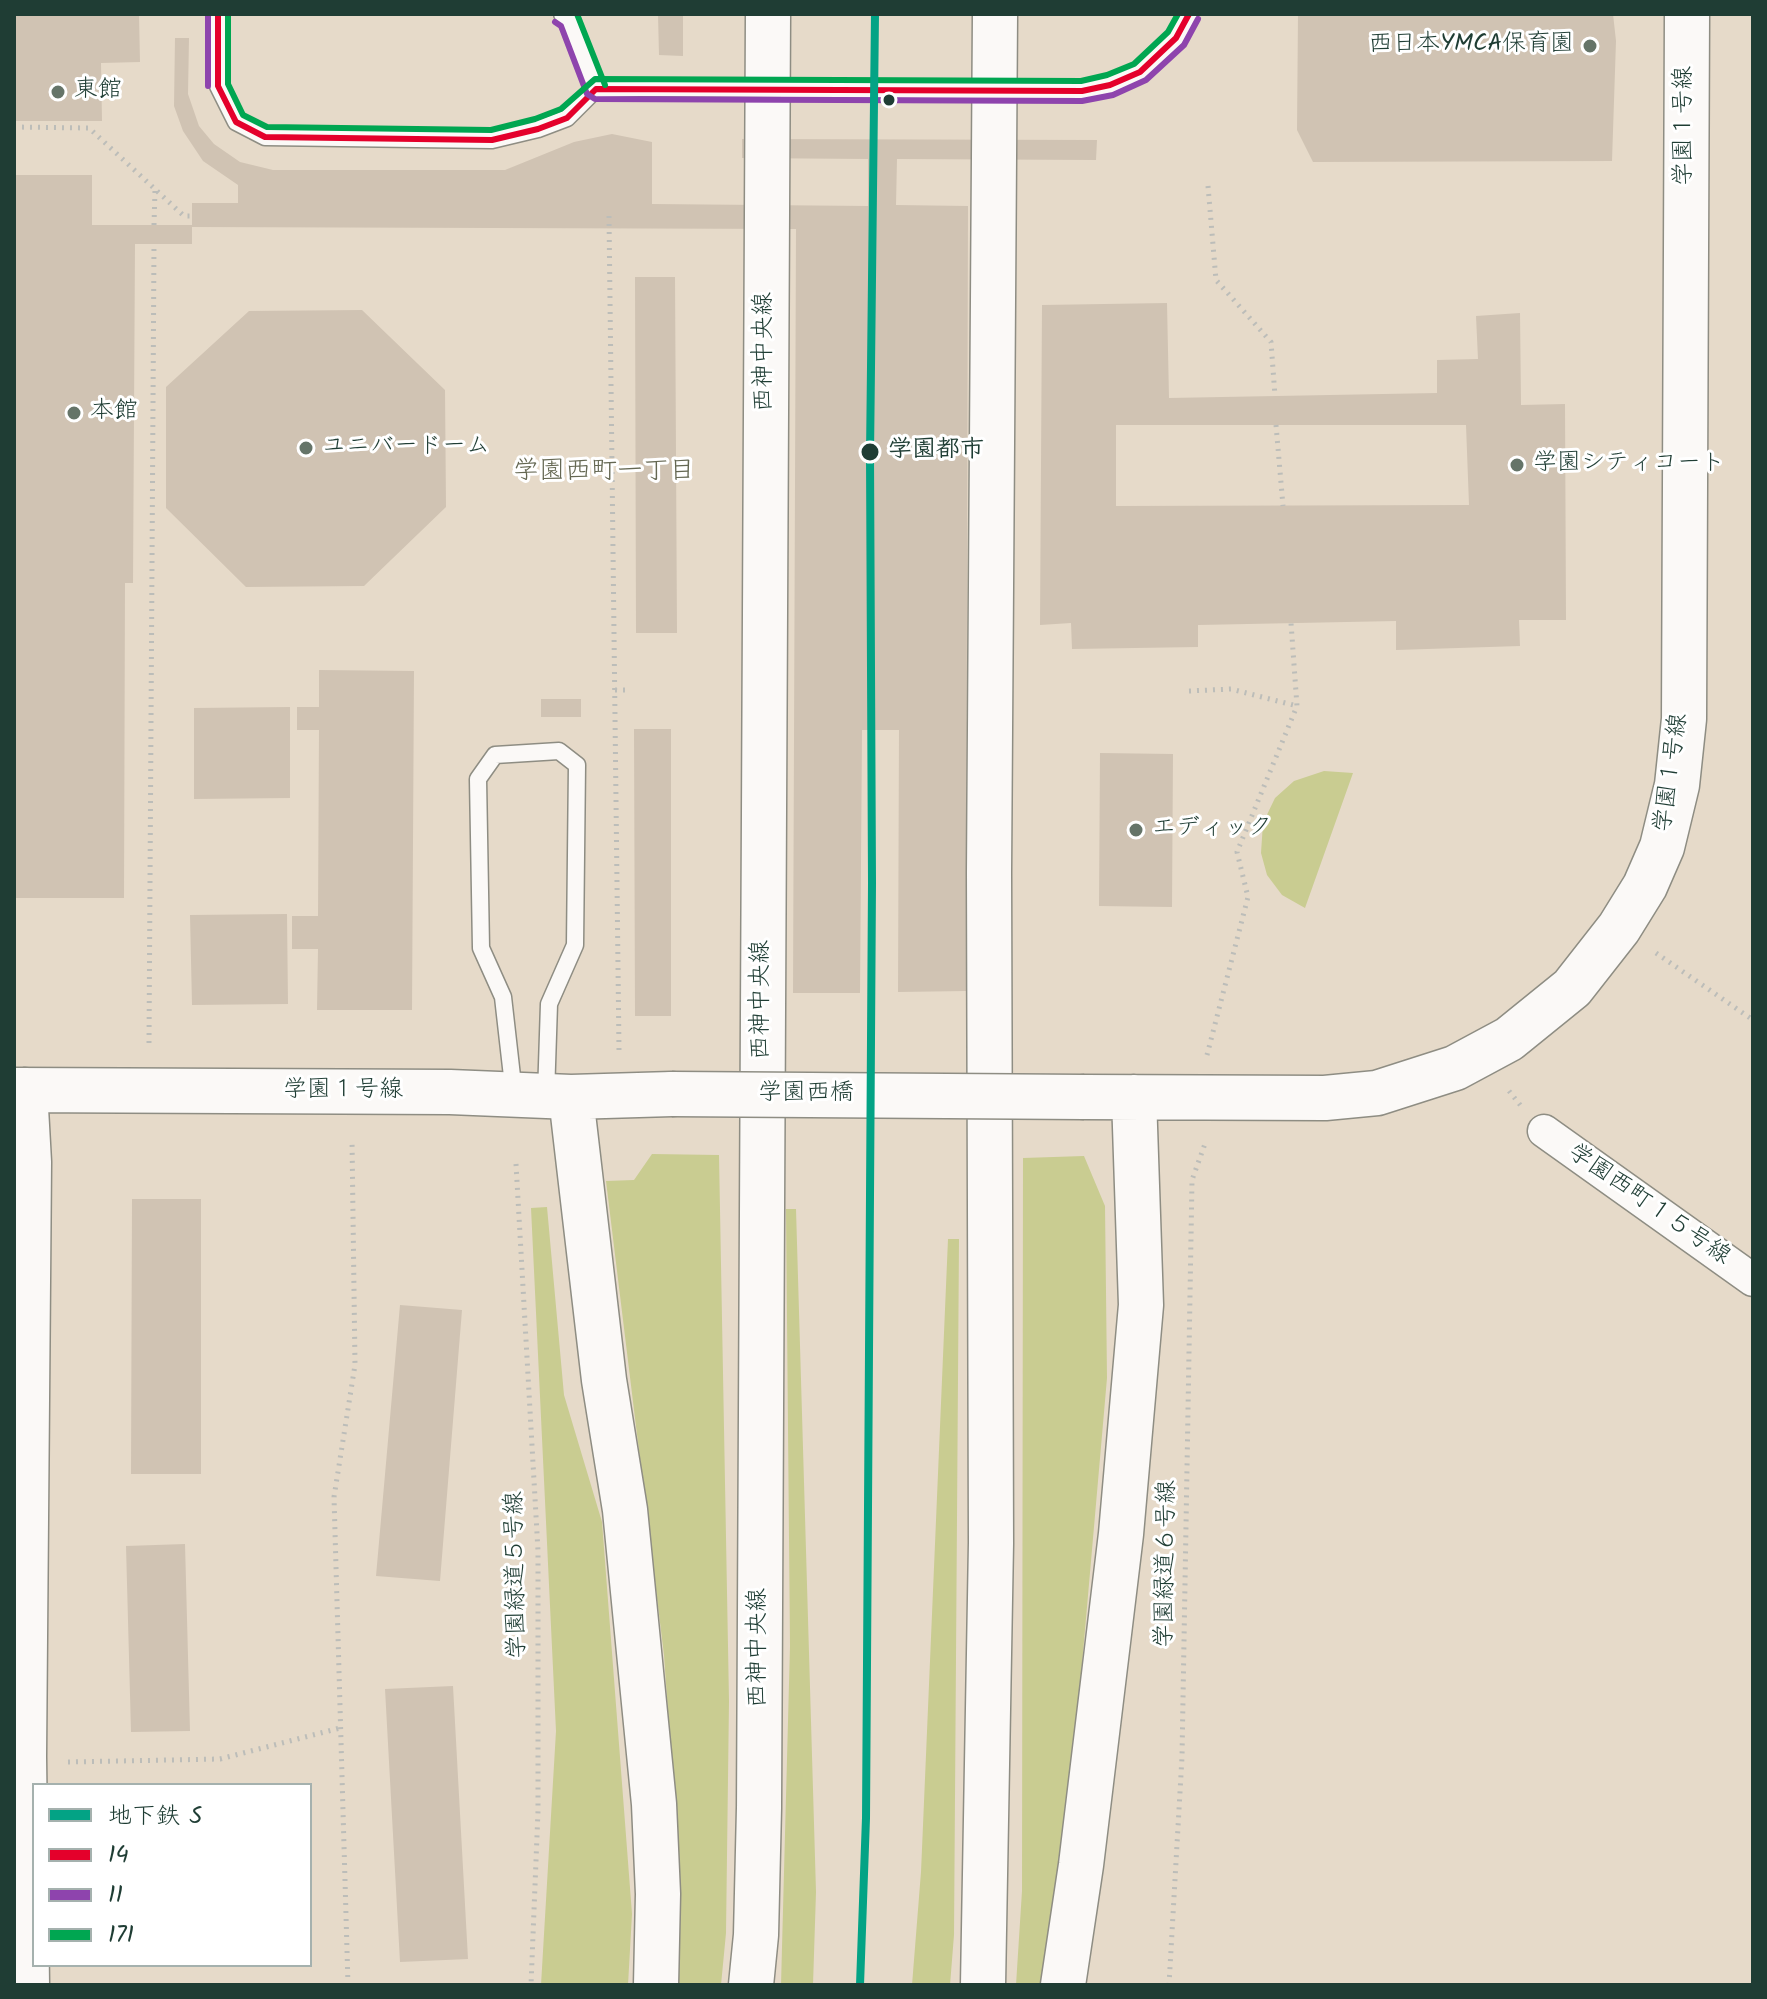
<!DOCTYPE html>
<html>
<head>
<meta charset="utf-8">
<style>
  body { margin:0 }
  #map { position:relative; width:1767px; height:1999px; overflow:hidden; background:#e6dac9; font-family:Kalam,"Klee One",sans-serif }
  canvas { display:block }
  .frame { position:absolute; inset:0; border:16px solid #1f3d34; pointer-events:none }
  .legend { position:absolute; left:32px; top:1783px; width:280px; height:184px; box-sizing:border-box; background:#fff; border:2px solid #a5b1ae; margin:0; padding:10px 14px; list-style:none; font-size:24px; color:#1f3d34 }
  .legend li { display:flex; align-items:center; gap:16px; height:40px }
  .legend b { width:40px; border:2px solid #a5b1ae }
</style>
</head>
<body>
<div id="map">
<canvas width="1767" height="1999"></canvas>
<div class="frame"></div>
<ul class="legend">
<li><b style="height:10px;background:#03a385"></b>地下鉄 S</li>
<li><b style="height:10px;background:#e4002b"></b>14</li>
<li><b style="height:10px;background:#8e44ad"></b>11</li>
<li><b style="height:10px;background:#00a651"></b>171</li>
</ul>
</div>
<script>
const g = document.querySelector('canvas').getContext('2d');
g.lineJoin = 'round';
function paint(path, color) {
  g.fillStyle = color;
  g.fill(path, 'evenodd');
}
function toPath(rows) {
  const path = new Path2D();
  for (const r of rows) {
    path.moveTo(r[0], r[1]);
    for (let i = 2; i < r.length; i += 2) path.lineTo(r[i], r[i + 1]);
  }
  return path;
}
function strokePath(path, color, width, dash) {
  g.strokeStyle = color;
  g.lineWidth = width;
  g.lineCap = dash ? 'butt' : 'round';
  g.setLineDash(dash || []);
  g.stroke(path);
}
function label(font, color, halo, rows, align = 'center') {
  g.font = font + ' Kalam,"Klee One",sans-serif';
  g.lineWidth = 6;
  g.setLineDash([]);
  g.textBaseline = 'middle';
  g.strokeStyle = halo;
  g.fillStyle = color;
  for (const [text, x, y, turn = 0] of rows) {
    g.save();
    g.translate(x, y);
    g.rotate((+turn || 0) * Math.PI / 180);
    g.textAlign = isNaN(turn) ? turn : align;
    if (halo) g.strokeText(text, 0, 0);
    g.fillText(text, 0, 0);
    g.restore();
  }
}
paint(toPath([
  [1324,771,1353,773,1305,908,1282,895,1267,875,1261,853,1263,823,1275,798,1294,781],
  [652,1154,719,1155,729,1701,726,1933,721,1985,679,1985,677,1840,664,1655,606,1181,634,1180],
  [1084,1156,1105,1206,1107,1378,1071,1790,1042,1985,1016,1985,1022,1891,1023,1158],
  [547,1207,564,1395,602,1522,632,1914,628,1985,541,1985,556,1731,531,1208],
  [786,1209,796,1209,816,1892,813,1985,781,1985,790,1646],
  [948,1239,959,1239,954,1935,950,1985,912,1985,921,1872]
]), '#c9cc91');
paint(toPath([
  [14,14,139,14,140,62,101,63,102,121,14,121],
  [658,14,683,14,683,56,659,55],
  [1298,14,1613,14,1616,41,1612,161,1313,162,1297,130],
  [175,38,189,38,188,94,199,126,214,144,240,162,273,170,505,170,574,142,612,134,652,142,652,204,868,206,868,159,742,158,742,139,1097,140,1096,160,897,159,896,205,968,206,966,991,898,992,899,730,862,730,860,993,793,993,796,229,192,227,192,244,135,244,133,583,125,583,124,898,14,898,14,175,92,175,92,225,192,225,192,203,238,203,238,185,203,161,183,131,174,106],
  [635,277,675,277,677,633,636,633],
  [1167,303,1169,398,1437,393,1437,360,1478,359,1476,316,1520,313,1521,405,1565,404,1566,620,1519,620,1520,646,1396,650,1396,621,1198,625,1198,647,1072,649,1071,623,1040,625,1042,305],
  [1116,425,1466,425,1469,505,1116,506],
  [362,310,445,390,446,507,364,586,246,587,166,508,166,387,249,311],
  [319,670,414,671,412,1010,317,1010,318,949,292,949,292,916,318,916,319,730,297,730,297,707,319,707],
  [541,699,581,699,581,717,541,717],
  [290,707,290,798,194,799,194,708],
  [634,729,671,729,671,1016,635,1016],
  [1100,753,1173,754,1172,907,1099,906],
  [287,914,288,1004,192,1005,190,915],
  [132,1199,201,1199,201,1474,131,1474],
  [400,1305,462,1310,440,1581,376,1576],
  [185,1544,190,1731,131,1732,126,1546],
  [453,1686,468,1959,400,1962,385,1689]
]), '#d0c3b3');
const lane = toPath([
  [218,14,218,86,236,122,265,137,492,140,538,129,567,118,596,89,639,88],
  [562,14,569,20,596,89],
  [1082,91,1110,85,1140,72,1176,38,1189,14],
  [514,1094,503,997,481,948,478,779,495,755,559,751,577,765,575,945,549,1004,546,1095]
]);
const street = toPath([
  [1544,1131,1753,1280]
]);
const secondary = toPath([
  [14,1090,450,1092,571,1097,672,1094],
  [25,1090,29,1162,24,1756,27,1985],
  [571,1097,604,1380,625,1510,654,1804,658,1894,656,1985],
  [1084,1097,1325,1098,1377,1093,1455,1068,1509,1039,1572,988,1619,928,1645,886,1662,847,1677,785,1684,719,1687,14],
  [751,1985,756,1935,759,1808,768,14],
  [983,1985,991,1543,989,871,995,14],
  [1063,1985,1081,1865,1121,1534,1141,1305,1134,1097]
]);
strokePath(lane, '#8e8d83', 19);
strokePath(street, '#8e8d83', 35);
strokePath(secondary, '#8e8d83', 47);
strokePath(toPath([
  [14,127,89,128,184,216,193,216],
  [1208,186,1216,280,1271,342,1275,396],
  [609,216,619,1050],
  [154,225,155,190],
  [1276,425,1283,506],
  [615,690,630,690],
  [1189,691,1231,689,1297,706],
  [1656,953,1753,1020],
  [149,1043,154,244],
  [1207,1055,1248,897,1237,852,1297,706,1291,623],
  [1509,1091,1521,1106],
  [516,1164,538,1551,538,1811,531,1985],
  [68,1762,220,1759,340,1728],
  [348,1985,334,1497,355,1365,352,1139],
  [1169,1985,1182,1757,1192,1180,1206,1141]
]), '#bcbdb9', 5, [2, 6]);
strokePath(lane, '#fbf9f7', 16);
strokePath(street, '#fbf9f7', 32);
strokePath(secondary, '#fbf9f7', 44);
const laneBridge = toPath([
  [639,88,1082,91]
]);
const secondaryBridge = toPath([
  [672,1094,1084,1097]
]);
strokePath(laneBridge, '#8e8d83', 19, []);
strokePath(secondaryBridge, '#8e8d83', 47, []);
strokePath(laneBridge, '#fbf9f7', 16);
strokePath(secondaryBridge, '#fbf9f7', 44);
strokePath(toPath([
  [218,14,218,86,236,122,265,137,492,140,538,129,567,118,596,89,1082,91,1110,85,1140,72,1176,38,1189,14]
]), '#e4002b', 6);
strokePath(toPath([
  [208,14,208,86],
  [555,22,561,26,587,94,595,99,1082,101,1113,95,1146,80,1184,45,1198,19]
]), '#8e44ad', 6);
strokePath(toPath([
  [228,14,228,84,243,115,267,127,491,130,535,119,561,109,595,79,1081,81,1107,75,1134,64,1168,32,1178,14],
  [577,14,605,85]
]), '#00a651', 6);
strokePath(toPath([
  [860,1985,866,1818,872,883,870,455,875,14]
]), '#03a385', 8);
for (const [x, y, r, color] of [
  [1590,46,8,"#657468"],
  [58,92,8,"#657468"],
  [889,100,7,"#1f3d34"],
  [74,413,8,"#657468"],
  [306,448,8,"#657468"],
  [870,452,10,"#1f3d34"],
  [1517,465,8,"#657468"],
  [1136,830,8,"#657468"]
]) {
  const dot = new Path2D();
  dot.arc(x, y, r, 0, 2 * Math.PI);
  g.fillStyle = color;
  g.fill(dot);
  strokePath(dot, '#fff', 3);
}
label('24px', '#1f3d34', '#fff', [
  ["西日本YMCA保育園",1574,46,"right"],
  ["東館",74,92],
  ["本館",90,413],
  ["ユニバードーム",322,448],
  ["学園シティコート",1533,465],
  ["エディック",1152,830]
], 'left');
label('24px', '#1f3d34', '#fff', [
  ["学園１号線",1686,126,-90],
  ["西神中央線",766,352,-90],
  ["学園１号線",1673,773,-82],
  ["西神中央線",763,1000,-90],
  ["学園１号線",343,1092],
  ["学園西橋",806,1095],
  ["学園西町１５号線",1648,1206,35],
  ["学園緑道６号線",1168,1564,-89],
  ["学園緑道５号線",518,1575,-91],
  ["西神中央線",760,1648,-90]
]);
label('bold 24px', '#1f3d34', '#fff', [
  ["学園都市",888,452]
], 'left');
label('26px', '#646752', '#fff', [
  ["学園西町一丁目",604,474]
]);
</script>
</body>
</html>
